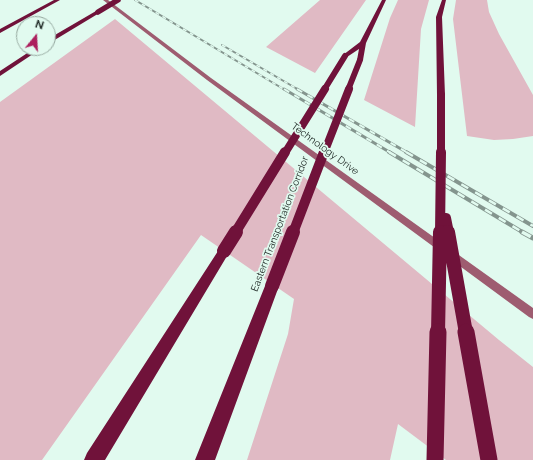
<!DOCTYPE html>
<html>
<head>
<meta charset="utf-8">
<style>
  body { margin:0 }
  #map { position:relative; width:533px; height:460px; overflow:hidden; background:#e1faef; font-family:Raleway,sans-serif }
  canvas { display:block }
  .north { position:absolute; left:16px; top:16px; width:40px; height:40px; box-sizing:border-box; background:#e1faef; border:1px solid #95a89f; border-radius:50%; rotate:18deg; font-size:11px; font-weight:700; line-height:16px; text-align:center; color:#222c28 }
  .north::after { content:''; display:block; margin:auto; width:14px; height:18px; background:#ac1f5d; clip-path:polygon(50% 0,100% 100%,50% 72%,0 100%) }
</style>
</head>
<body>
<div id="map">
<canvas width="533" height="460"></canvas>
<div class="north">N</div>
</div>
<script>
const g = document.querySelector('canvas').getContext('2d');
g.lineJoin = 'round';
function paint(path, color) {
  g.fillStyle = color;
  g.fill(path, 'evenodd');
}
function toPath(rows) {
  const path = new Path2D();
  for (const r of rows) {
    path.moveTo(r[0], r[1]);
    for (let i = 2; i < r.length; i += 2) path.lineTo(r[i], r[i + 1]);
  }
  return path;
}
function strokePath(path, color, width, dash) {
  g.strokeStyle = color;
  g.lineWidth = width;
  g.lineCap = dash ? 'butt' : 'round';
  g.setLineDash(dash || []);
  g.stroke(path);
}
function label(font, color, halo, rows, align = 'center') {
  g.font = font + ' Raleway,sans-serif';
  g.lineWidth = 3.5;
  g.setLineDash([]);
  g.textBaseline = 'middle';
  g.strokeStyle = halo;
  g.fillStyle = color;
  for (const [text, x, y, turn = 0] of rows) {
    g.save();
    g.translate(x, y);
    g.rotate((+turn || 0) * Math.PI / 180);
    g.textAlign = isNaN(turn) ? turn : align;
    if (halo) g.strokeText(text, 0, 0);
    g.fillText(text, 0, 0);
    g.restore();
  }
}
paint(toPath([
  [320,0,366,0,315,73,266,47],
  [398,0,429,0,421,29,415,127,364,100,390,18],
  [456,0,487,0,489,12,499,34,533,95,533,136,513,139,494,140,467,136,453,19],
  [115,19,499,340,533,367,533,460,446,460,398,424,390,460,247,460,288,334,294,299,201,235,42,460,0,460,0,102]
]), '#e0bac4');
paint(toPath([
  [103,0,108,0,211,78,533,308,533,319,529,317,207,80,103,0]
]), '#9e5c70');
paint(toPath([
  [54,0,60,0,0,33,0,29,54,0],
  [382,0,386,0,366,43,363,60,360,62,357,60,359,49,347,57,343,57,343,55,360,42,382,0],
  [442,0,446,0,442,17,445,95,441,97,437,95,436,17,442,0],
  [96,11,101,12,48,44,48,39,96,11],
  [35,48,42,48,0,76,0,71,35,48],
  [224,247,228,248,230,251,105,460,84,460,87,453,220,248,224,247],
  [272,281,277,282,279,286,215,460,195,460,265,286,267,282,272,281]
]), '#70123a');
const railFar3 = toPath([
  [135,0,285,90],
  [222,45,299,90]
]);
const railFar2 = toPath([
  [284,89,391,153],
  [297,89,408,153]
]);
const railFar1 = toPath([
  [389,152,524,233],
  [406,152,533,226]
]);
const rail = toPath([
  [522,232,533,238]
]);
strokePath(railFar3, '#84958e', 2);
strokePath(railFar2, '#84958e', 3);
strokePath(railFar1, '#84958e', 4);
strokePath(rail, '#84958e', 5);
strokePath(railFar3, '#e1faef', 1.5, [4]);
strokePath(railFar2, '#e1faef', 2, [6]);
strokePath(railFar1, '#e1faef', 2.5, [8]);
strokePath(rail, '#e1faef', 3.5, [10]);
strokePath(toPath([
  [98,12,118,0]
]), '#70123a', 5.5);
strokePath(toPath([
  [324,90,345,56],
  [348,90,360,60]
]), '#70123a', 6);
strokePath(toPath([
  [441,95,441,153],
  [285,153,325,89],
  [324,153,349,89]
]), '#70123a', 8);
strokePath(toPath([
  [446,218,449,233],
  [235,233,285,152],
  [293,233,324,152],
  [440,233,441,152]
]), '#70123a', 10);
strokePath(toPath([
  [448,232,466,333],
  [224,251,236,232],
  [272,286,293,232],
  [438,333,440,232]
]), '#70123a', 14);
strokePath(toPath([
  [466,332,489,460],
  [435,460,438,332]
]), '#70123a', 17);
label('10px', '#222c28', '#e1faef', [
  ["Technology Drive",325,149,36],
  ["Eastern Transportation Corridor",280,224,-69]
]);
</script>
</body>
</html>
